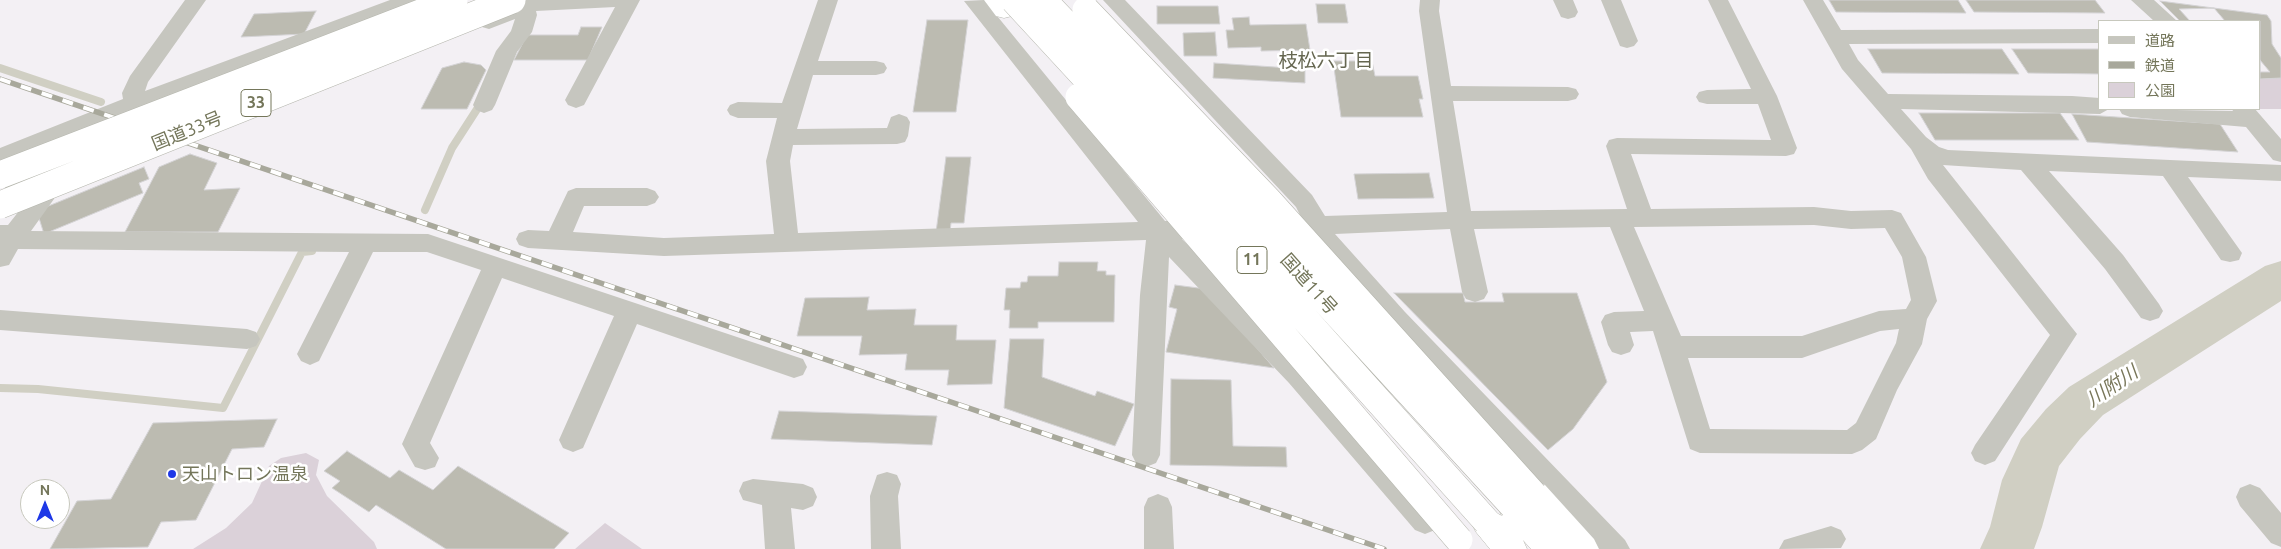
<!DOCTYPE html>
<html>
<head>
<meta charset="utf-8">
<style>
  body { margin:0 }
  #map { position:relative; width:2281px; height:549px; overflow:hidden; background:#f3f0f4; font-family:Ubuntu,"Noto Sans JP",sans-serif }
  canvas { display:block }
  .legend { position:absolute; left:2098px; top:20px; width:162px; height:90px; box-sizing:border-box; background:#fff; border:1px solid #c7c8bd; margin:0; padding:6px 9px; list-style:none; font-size:15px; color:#74765a }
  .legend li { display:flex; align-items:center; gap:10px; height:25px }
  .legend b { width:25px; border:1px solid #c7c8bd }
  .north { position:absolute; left:20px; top:479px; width:50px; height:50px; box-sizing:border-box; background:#fff; border:1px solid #c7c8bd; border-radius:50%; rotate:0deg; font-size:14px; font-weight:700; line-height:20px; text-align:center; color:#74765a }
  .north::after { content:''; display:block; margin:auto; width:18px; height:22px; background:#1e38e6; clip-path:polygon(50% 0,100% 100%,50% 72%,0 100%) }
</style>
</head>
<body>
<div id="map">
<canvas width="2281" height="549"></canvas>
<ul class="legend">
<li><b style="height:6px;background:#c6c6bf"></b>道路</li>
<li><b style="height:6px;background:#a8a89b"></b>鉄道</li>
<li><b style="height:14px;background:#dbd1d9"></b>公園</li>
</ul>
<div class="north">N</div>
</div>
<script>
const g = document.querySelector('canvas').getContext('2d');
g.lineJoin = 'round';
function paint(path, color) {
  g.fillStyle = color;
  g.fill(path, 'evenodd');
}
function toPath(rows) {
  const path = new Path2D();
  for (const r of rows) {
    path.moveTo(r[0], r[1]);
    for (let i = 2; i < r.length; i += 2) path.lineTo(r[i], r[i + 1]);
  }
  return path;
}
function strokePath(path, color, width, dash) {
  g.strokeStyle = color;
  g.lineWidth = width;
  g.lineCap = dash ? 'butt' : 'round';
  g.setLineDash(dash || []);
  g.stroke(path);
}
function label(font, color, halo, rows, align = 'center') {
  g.font = font + ' Ubuntu,"Noto Sans JP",sans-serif';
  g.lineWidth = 5;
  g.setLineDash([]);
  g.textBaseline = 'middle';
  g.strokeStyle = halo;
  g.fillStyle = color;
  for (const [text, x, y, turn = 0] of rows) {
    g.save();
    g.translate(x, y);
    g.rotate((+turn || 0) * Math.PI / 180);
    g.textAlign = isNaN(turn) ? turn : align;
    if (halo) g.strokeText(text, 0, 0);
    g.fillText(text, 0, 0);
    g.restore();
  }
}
paint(toPath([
  [2281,78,2281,109,2257,109,2260,109,2260,79],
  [306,453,319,460,316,475,327,496,374,542,377,549,193,549,226,528,252,503,269,466,281,458],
  [605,523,642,549,575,549]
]), '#dbd1d9');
strokePath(toPath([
  [0,68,101,102],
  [425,210,452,148,481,103],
  [0,388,38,389,223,408,302,252,312,251]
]), '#d0cfc3', 8);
paint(toPath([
  [2281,261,2281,301,2103,415,2080,439,2059,466,2042,527,2034,549,1980,549,1990,527,2002,480,2021,439,2046,409,2069,387,2265,266,2281,261]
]), '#d0cfc3');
const building = toPath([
  [1829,0,1958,0,1966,13,1836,12,1829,0],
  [1966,0,2095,0,2105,13,1974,12,1966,0],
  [2160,1,2267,15,2271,21,2272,44,2281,58,2281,78,2260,79,2260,21,2180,21,2160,1],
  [1316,4,1345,4,1348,23,1318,23,1316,4],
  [1157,6,1218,6,1220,24,1157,24,1157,6],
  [2214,8,2225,21,2190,21,2179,9,2214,8],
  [316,11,304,34,241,37,254,14,316,11],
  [1249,17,1250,25,1306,24,1310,50,1261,51,1261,47,1228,48,1226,30,1234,30,1232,18,1249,17],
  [927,20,968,20,956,112,913,112,927,20],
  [581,27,602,27,588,60,514,60,527,35,578,35,581,27],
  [1215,32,1217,56,1184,56,1183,33,1215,32],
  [1868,49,2002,49,2019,74,1882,73,1868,49],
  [2012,49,2100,49,2100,74,2028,73,2012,49],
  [2260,60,2270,72,2260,72,2260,60],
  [1333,61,1372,61,1375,76,1418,76,1423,99,1419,99,1423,117,1341,117,1333,61],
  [464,62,481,65,486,70,467,109,421,109,442,68,464,62],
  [1214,63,1305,69,1305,83,1213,78,1214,63],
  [1919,113,2060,113,2079,140,1935,140,1919,113],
  [2072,114,2220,124,2238,152,2087,142,2072,114],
  [190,154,217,163,204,190,240,188,218,232,125,232,159,167,190,154],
  [946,157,971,157,964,223,951,223,950,232,936,232,946,157],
  [144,167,149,179,139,183,143,193,44,234,39,218,46,207,144,167],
  [1429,173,1434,198,1358,199,1354,174,1429,173],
  [1059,262,1098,262,1097,271,1106,271,1106,275,1115,275,1114,322,1038,322,1038,328,1009,328,1010,310,1004,310,1006,288,1020,288,1021,282,1027,282,1028,276,1058,276,1059,262],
  [1175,285,1206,289,1274,368,1166,352,1177,309,1169,307,1175,285],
  [1394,293,1463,293,1465,302,1504,302,1502,293,1577,293,1607,382,1573,429,1548,450,1394,293],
  [869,297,867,310,916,309,914,325,957,325,956,340,996,340,992,384,947,385,949,370,905,370,907,354,859,355,862,336,797,336,805,298,869,297],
  [1010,339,1044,339,1042,377,1095,396,1097,391,1134,404,1115,446,1004,408,1010,339],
  [1171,379,1231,380,1233,446,1286,447,1287,467,1170,465,1171,379],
  [779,411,937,416,932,445,771,439,779,411],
  [277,419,264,447,232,449,196,520,161,522,148,547,50,549,77,501,111,499,153,423,277,419],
  [347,451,390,478,399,470,433,490,458,466,569,533,554,549,446,549,376,505,369,512,332,488,340,481,324,471,347,451]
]);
paint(building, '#bcbbb1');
strokePath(building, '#d4d3d5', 1);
const trunk = toPath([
  [984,0,1007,0,1015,11,1012,16,1004,18,996,16,984,0],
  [1534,481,1545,485,1594,539,1599,549,1531,549,1523,540,1527,549,1490,549,1476,532,1471,522,1476,512,1487,508,1502,516,1497,506,1502,496,1513,492,1519,494,1523,485,1534,481]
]);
strokePath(trunk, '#b5b6ad', 1);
paint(toPath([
  [185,0,206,0,148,82,145,91,390,0,420,0,417,5,113,119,0,165,0,148,123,99,122,93,130,76,185,0],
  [526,0,640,0,584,105,576,108,568,105,565,100,615,7,536,11,537,15,532,32,517,52,495,105,492,110,484,113,476,110,473,105,496,51,511,31,515,19,489,29,482,27,479,22,482,17,526,0],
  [818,0,838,0,818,61,876,61,884,63,887,68,884,73,876,75,813,75,797,129,887,128,891,117,899,114,907,117,910,122,908,136,905,142,897,144,793,145,790,161,798,233,1138,222,964,1,984,0,1165,221,1210,220,1219,223,1222,229,1219,235,1210,238,1182,239,1307,367,1435,512,1440,521,1435,530,1425,534,1415,530,1289,383,1169,257,1160,455,1156,463,1146,467,1136,463,1132,455,1140,295,1146,240,664,256,528,248,519,245,516,239,519,233,528,230,549,231,568,191,576,188,647,188,655,191,659,197,655,203,647,206,584,206,573,232,664,238,774,234,766,161,777,118,738,118,730,115,727,110,730,105,738,102,782,103,818,0],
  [1103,0,1125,0,1312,195,1325,216,1447,212,1419,11,1420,0,1440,0,1439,11,1451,86,1568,87,1576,89,1579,94,1576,99,1568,101,1453,101,1471,211,1627,209,1606,146,1609,140,1617,138,1771,140,1758,104,1707,104,1699,102,1696,97,1699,92,1707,90,1751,89,1708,0,1728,0,1777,96,1797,148,1794,154,1786,156,1631,154,1651,209,1814,207,1851,211,1892,210,1901,213,1926,257,1937,301,1927,319,1922,344,1897,390,1876,439,1862,450,1852,454,1700,453,1690,449,1653,331,1630,332,1634,345,1630,352,1621,355,1612,352,1608,345,1601,322,1605,315,1614,312,1644,311,1610,227,1474,229,1488,292,1484,299,1475,302,1466,299,1462,292,1450,229,1335,234,1405,312,1625,540,1630,549,1596,549,1387,326,1321,253,1311,235,1275,236,1266,233,1263,227,1266,221,1301,217,1296,207,1103,0],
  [1814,225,1851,229,1885,228,1902,257,1911,300,1906,309,1879,311,1802,336,1681,336,1634,227,1814,225],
  [1899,329,1896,343,1856,423,1847,430,1710,429,1688,358,1802,358,1880,331,1899,329],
  [1553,0,1573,0,1578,12,1575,17,1568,19,1561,17,1553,0],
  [1601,0,1621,0,1638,41,1634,46,1627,48,1620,46,1601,0],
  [1803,0,1823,0,1841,30,2100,29,2100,43,1849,44,1858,60,1888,94,2072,96,2100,98,2100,109,2109,109,2100,114,1901,109,1926,137,1939,147,1948,150,2281,165,2281,181,2188,177,2242,253,2239,260,2230,262,2221,260,2163,176,2049,171,2123,255,2159,304,2163,311,2159,318,2150,321,2141,318,2105,269,2021,170,1943,165,2077,334,1995,461,1985,465,1975,461,1971,453,1975,445,2050,335,1928,179,1911,149,1842,69,1803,0],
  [2131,0,2154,0,2177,21,2154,21,2131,0],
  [2119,109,2233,111,2232,109,2255,109,2281,139,2281,162,2273,160,2246,127,2130,117,2122,114,2119,109],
  [45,163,53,165,57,171,54,199,31,231,428,234,803,359,807,367,803,375,794,378,637,324,583,448,573,452,563,448,559,440,614,316,502,278,430,443,439,458,435,467,425,470,415,467,402,444,481,270,427,252,373,252,319,361,310,365,301,361,297,354,349,252,18,249,9,265,0,267,0,225,8,225,30,197,33,171,37,165,45,163],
  [0,310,247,329,256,332,260,339,256,346,247,349,0,330,0,310],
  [887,472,897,475,901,484,898,496,901,549,871,549,870,496,877,475,887,472],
  [753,479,803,484,813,488,817,497,813,506,803,510,791,508,795,549,765,549,762,505,743,500,739,491,743,482,753,479],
  [2250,484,2260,488,2281,513,2281,547,2271,543,2240,506,2236,497,2240,488,2250,484],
  [1158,494,1168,498,1172,507,1174,549,1144,549,1144,507,1148,498,1158,494],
  [1831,526,1841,530,1846,539,1841,548,1779,549,1784,540,1831,526]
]), '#c6c6bf');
paint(trunk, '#fff');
const rail = toPath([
  [0,79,1384,549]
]);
strokePath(rail, '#a8a89b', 5.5);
strokePath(rail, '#fff', 4, [11]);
const trunkBridge = toPath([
  [1014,0,1193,194,1487,522],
  [1043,0,1217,183,1513,506],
  [1086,10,1267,199,1534,495],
  [1079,97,1459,540],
  [0,175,454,0],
  [0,205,512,0]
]);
strokePath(trunkBridge, '#b5b6ad', 28, []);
strokePath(trunkBridge, '#fff', 27);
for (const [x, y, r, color] of [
  [172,474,5,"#1e38e6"]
]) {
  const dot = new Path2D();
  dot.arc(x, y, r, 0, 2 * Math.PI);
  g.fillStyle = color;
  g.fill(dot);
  strokePath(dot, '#fff', 2);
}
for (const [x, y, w] of [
  [256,103,30],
  [1252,260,30]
]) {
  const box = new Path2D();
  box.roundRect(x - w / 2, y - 13.5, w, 27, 4);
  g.fillStyle = '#fff';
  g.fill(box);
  strokePath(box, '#74765a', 1);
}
label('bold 16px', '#74765a', null, [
  ["33",256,103],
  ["11",1252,260]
]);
label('18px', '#74765a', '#fff', [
  ["国道33号",187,131,-22],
  ["国道11号",1309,284,48]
]);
label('18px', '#74765a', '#fff', [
  ["天山トロン温泉",182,474]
], 'left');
label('19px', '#656650', '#fff', [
  ["枝松六丁目",1326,61]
]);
label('italic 19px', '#787659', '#fff', [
  ["川附川",2112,386,-34]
]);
</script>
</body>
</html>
